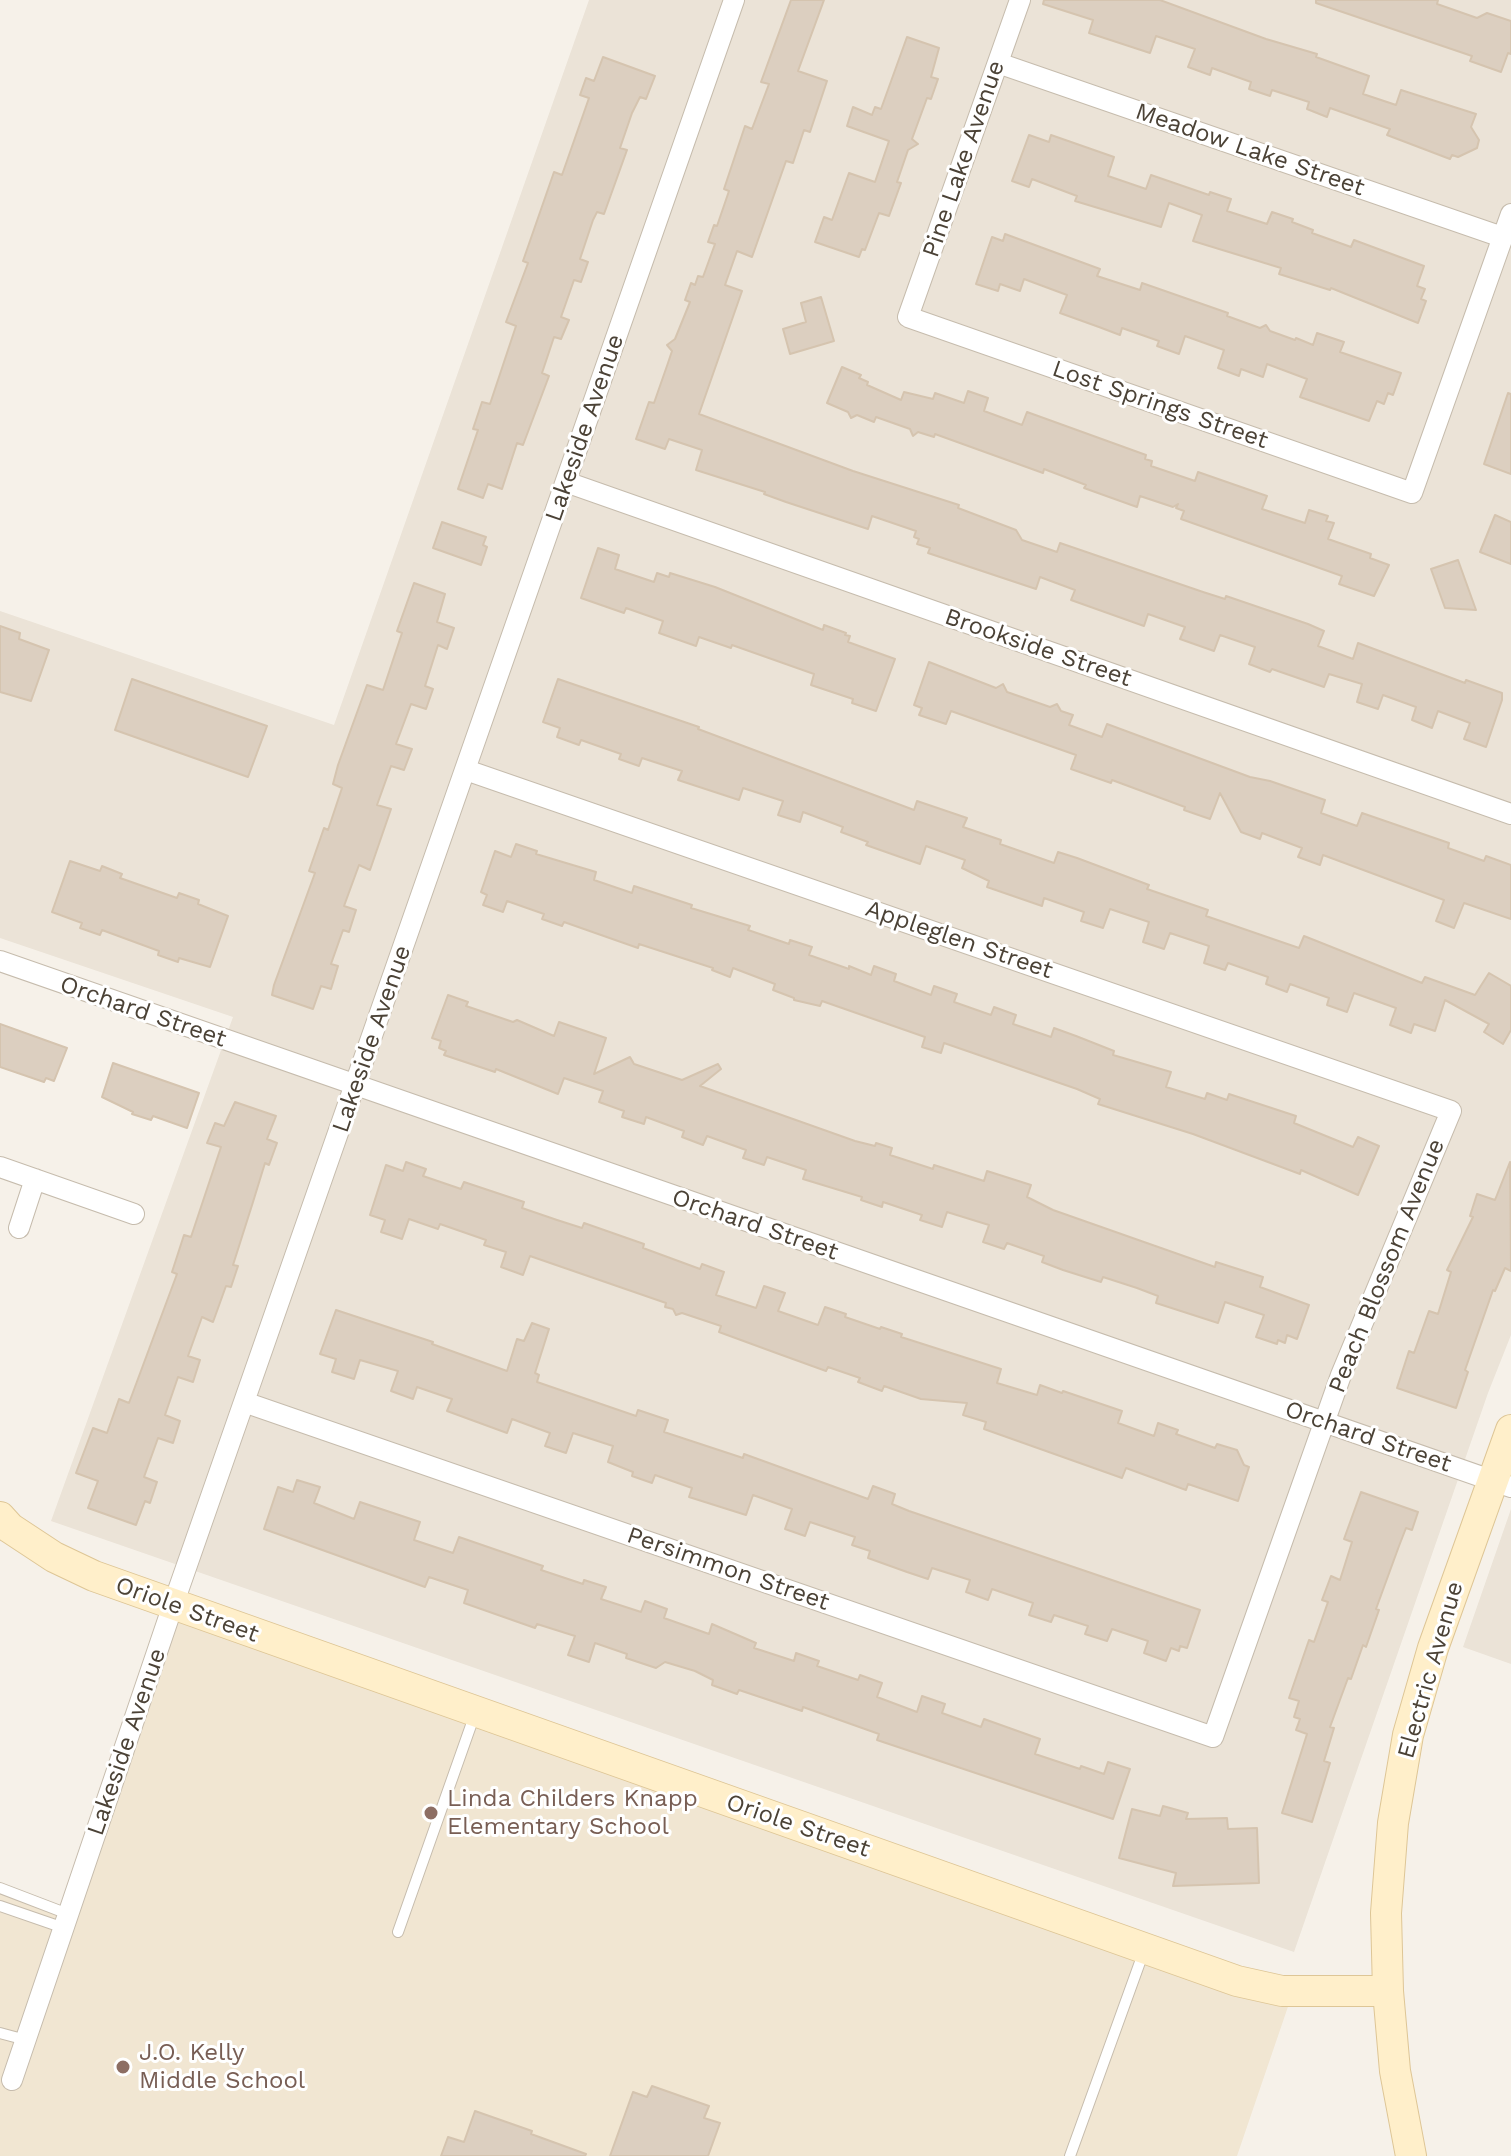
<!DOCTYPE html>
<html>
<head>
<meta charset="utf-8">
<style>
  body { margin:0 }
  canvas { display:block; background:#f6f1e9 }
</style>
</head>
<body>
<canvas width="1511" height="2156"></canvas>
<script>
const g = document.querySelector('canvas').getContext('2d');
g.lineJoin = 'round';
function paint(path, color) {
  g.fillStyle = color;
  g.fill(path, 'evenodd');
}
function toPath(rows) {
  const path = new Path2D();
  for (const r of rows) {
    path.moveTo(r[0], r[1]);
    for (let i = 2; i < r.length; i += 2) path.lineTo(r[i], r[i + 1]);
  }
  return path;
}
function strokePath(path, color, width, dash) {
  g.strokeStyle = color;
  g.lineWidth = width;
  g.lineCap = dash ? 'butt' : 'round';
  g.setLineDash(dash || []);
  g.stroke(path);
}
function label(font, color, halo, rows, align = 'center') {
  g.font = font + ' "Work Sans",sans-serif';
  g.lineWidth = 6;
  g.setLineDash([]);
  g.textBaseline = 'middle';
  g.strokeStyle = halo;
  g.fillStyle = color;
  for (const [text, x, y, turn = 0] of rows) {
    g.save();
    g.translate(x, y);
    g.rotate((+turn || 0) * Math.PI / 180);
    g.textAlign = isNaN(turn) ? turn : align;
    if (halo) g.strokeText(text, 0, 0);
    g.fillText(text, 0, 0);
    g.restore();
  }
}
paint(toPath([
  [589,0,1511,0,1511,1335,1488,1393,1294,1952,51,1521,233,1017,0,938,0,611,334,725],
  [1511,1509,1511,1664,1463,1647]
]), '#ebe3d7');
paint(toPath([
  [173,1605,1293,1992,1237,2156,0,2156,0,1889,68,1913]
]), '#f1e6d2');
const building = toPath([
  [791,0,824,0,798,71,827,81,810,132,804,130,793,163,786,161,752,257,737,251,725,285,742,291,699,414,853,471,959,505,958,508,1016,530,1022,540,1057,552,1060,543,1203,592,1225,599,1226,596,1308,624,1324,631,1318,646,1353,659,1358,643,1465,683,1466,680,1502,693,1502,700,1486,747,1464,739,1470,723,1438,711,1432,728,1412,720,1416,707,1383,695,1378,709,1357,702,1362,684,1329,674,1324,687,1272,669,1270,672,1249,664,1255,647,1220,635,1214,651,1180,639,1185,627,1148,614,1144,626,1071,600,1075,590,1040,577,1036,589,928,553,930,548,917,544,919,539,914,537,916,531,872,516,868,529,786,502,764,494,765,492,696,470,702,450,669,439,665,449,636,439,649,402,654,403,668,363,672,351,667,345,675,339,690,302,685,300,691,283,695,285,698,276,703,277,715,244,708,242,714,225,717,226,729,191,724,189,745,126,752,129,769,84,761,82,791,0],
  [1044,0,1160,0,1266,39,1317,54,1316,57,1369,76,1363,94,1396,105,1401,90,1476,114,1471,127,1479,140,1477,148,1458,157,1452,155,1450,159,1387,135,1390,129,1330,108,1327,117,1307,109,1309,102,1272,90,1270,96,1249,89,1251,82,1212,68,1210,75,1188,67,1195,49,1156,36,1150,53,1089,33,1093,20,1043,4,1044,0],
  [1316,0,1438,0,1437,4,1477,18,1487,13,1511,21,1511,54,1508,53,1501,72,1470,61,1472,56,1316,3,1316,0],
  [907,37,939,48,931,77,938,79,931,99,927,98,912,139,918,144,908,150,897,182,901,183,889,216,879,213,865,250,862,249,859,257,815,242,824,217,832,220,849,173,875,182,889,141,847,126,853,107,872,115,875,107,881,109,907,37],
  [603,57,655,76,646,99,640,97,632,113,620,148,627,150,604,214,597,212,593,220,580,259,588,262,581,282,574,280,561,317,569,320,561,339,554,337,542,373,549,376,523,445,517,443,502,489,488,484,483,498,458,489,478,430,473,429,482,402,490,404,516,326,506,322,528,263,523,261,554,172,562,175,589,98,580,95,586,78,594,81,603,57],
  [1029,135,1049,142,1051,135,1114,157,1108,176,1146,189,1151,175,1209,195,1210,192,1231,199,1227,211,1267,224,1272,212,1293,219,1292,222,1313,230,1312,233,1351,247,1354,240,1424,266,1417,286,1425,289,1421,299,1426,301,1418,323,1331,288,1330,290,1279,274,1281,268,1193,241,1202,215,1169,203,1161,227,1075,201,1077,196,1032,179,1029,187,1012,181,1029,135],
  [1005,234,1100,269,1097,276,1140,290,1142,283,1228,313,1227,316,1260,328,1266,325,1270,331,1295,340,1296,338,1313,345,1317,333,1344,342,1340,352,1401,373,1393,395,1388,393,1384,404,1377,401,1369,421,1300,397,1307,379,1267,364,1263,377,1241,369,1239,376,1218,368,1224,350,1185,336,1179,354,1157,346,1159,341,1122,328,1120,335,1099,327,1060,313,1067,295,1024,279,1020,291,1000,284,998,291,976,284,992,237,1003,241,1005,234],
  [821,297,834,341,790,354,783,329,806,322,801,303,821,297],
  [842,367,861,375,859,378,868,382,867,385,901,400,904,392,933,399,935,393,964,403,968,391,988,398,984,411,1022,425,1027,412,1146,455,1145,459,1152,461,1151,466,1195,481,1198,472,1267,496,1262,509,1305,523,1309,510,1328,516,1326,521,1334,523,1328,539,1371,554,1370,558,1389,565,1374,596,1339,584,1342,576,1181,519,1184,511,1176,508,1178,504,1173,507,1140,496,1137,507,1084,488,1086,485,1044,469,1043,473,935,434,934,437,918,432,913,436,910,429,876,417,874,422,857,415,851,418,848,412,827,403,842,367],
  [1508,393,1511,394,1511,474,1484,464,1508,393],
  [1495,515,1511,522,1511,564,1480,552,1495,515],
  [442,522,486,537,483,545,487,547,481,565,433,548,442,522],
  [598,548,619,555,615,569,654,582,657,573,669,577,670,573,715,587,823,630,824,625,846,633,845,635,850,636,848,642,895,659,876,711,852,703,853,699,811,685,814,674,732,645,731,648,699,637,696,646,659,633,663,621,626,608,624,613,581,598,598,548],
  [1458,560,1476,610,1445,608,1431,569,1458,560],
  [414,583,445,594,437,622,454,628,447,649,438,645,425,686,433,689,426,709,411,704,396,744,412,749,404,770,391,766,377,805,391,809,370,870,359,865,344,906,356,910,349,932,343,930,331,964,338,966,331,989,321,986,313,1009,272,995,274,985,315,873,309,871,324,828,328,830,342,788,333,784,338,765,367,685,383,690,402,633,397,631,414,583],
  [0,626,20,633,19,639,49,650,31,701,0,692,0,626],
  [929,662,996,688,1003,684,1007,692,1050,707,1057,704,1061,711,1073,715,1069,725,1102,737,1107,724,1250,777,1270,781,1325,800,1321,813,1357,826,1362,813,1449,843,1448,848,1484,861,1486,856,1511,865,1511,919,1464,903,1454,928,1436,921,1444,900,1323,855,1320,865,1298,857,1302,848,1262,833,1260,839,1241,832,1220,793,1210,819,1184,810,1185,807,1112,780,1111,783,1071,769,1076,755,1008,731,951,711,946,724,919,715,922,708,914,705,929,662],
  [132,679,267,726,248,777,115,730,132,679],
  [558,679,699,727,698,729,914,810,917,801,967,818,963,827,1001,840,1000,844,1054,863,1058,852,1077,858,1149,885,1147,889,1208,910,1206,916,1299,948,1304,936,1422,983,1425,977,1475,995,1489,973,1511,986,1511,1030,1503,1044,1484,1032,1489,1024,1445,1000,1435,1031,1414,1024,1411,1033,1390,1025,1396,1008,1354,993,1347,1012,1327,1005,1329,998,1290,984,1287,992,1266,984,1268,977,1228,963,1225,970,1204,963,1209,946,1170,933,1164,949,1143,942,1149,922,1110,909,1103,928,1081,921,1084,912,1044,898,1042,906,987,887,989,881,962,868,965,860,926,846,920,864,866,845,868,842,841,832,843,827,803,812,800,822,778,815,783,801,743,788,739,800,678,780,682,771,642,758,639,766,619,759,621,754,581,740,579,745,557,737,560,728,543,722,558,679],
  [516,844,537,851,536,854,596,872,594,880,632,893,634,886,692,905,691,908,750,926,748,930,789,944,790,940,812,947,809,955,849,969,849,966,871,975,874,966,896,974,894,981,931,995,934,986,957,994,954,1002,991,1015,994,1007,1016,1015,1013,1024,1051,1037,1054,1028,1076,1036,1114,1051,1113,1055,1171,1072,1166,1087,1205,1099,1207,1093,1227,1100,1229,1094,1296,1116,1294,1123,1353,1147,1358,1137,1379,1146,1358,1195,1301,1170,1300,1174,1193,1134,1098,1104,1100,1099,1077,1089,944,1043,941,1053,922,1047,925,1037,822,1001,820,1006,794,1000,794,998,773,990,775,984,733,968,730,977,712,970,713,968,639,944,638,948,564,922,562,926,542,919,544,914,507,901,503,912,483,905,487,895,481,892,495,851,511,857,516,844],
  [70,861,100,871,102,866,122,874,120,878,177,898,179,893,199,900,198,904,228,916,210,967,179,958,178,962,158,955,159,951,102,930,100,935,80,928,82,923,52,912,70,861],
  [448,995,468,1002,466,1006,513,1022,517,1020,554,1036,559,1022,606,1038,594,1074,630,1057,634,1064,682,1080,718,1064,721,1069,700,1086,855,1141,875,1146,876,1143,892,1148,890,1155,933,1169,934,1165,984,1181,987,1171,1031,1185,1027,1197,1053,1210,1215,1267,1216,1262,1263,1277,1260,1287,1309,1305,1297,1339,1287,1335,1285,1343,1278,1340,1277,1344,1256,1337,1264,1315,1225,1302,1218,1323,1156,1303,1158,1296,1137,1288,1103,1277,1101,1282,1063,1270,1042,1262,1044,1256,1007,1243,1004,1249,983,1242,989,1225,947,1212,942,1227,920,1220,922,1215,883,1202,882,1207,861,1200,862,1197,803,1179,806,1170,767,1157,764,1165,743,1158,746,1150,707,1136,703,1145,682,1137,684,1131,646,1117,644,1124,622,1117,624,1111,599,1102,603,1091,564,1078,558,1094,496,1069,495,1072,444,1055,446,1051,439,1048,441,1041,432,1038,448,995],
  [0,1024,67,1048,54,1081,46,1078,44,1082,0,1067,0,1024],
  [113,1063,199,1093,187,1128,153,1116,151,1120,132,1114,133,1112,102,1097,113,1063],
  [235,1102,276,1116,267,1139,277,1143,269,1165,265,1163,253,1202,233,1265,238,1266,231,1287,226,1286,213,1322,202,1317,188,1356,200,1360,193,1382,178,1377,165,1415,180,1421,173,1443,158,1438,144,1477,157,1482,150,1503,145,1501,136,1525,88,1508,98,1481,76,1473,93,1428,107,1433,119,1399,129,1403,177,1274,172,1272,184,1235,191,1237,221,1147,207,1143,215,1123,224,1126,235,1102],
  [406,1162,426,1169,423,1176,461,1189,464,1182,524,1202,522,1208,557,1220,582,1228,584,1223,644,1244,643,1248,700,1269,702,1264,724,1272,716,1295,756,1308,764,1286,785,1293,778,1311,818,1325,825,1307,846,1314,845,1317,880,1329,881,1327,902,1334,901,1337,1001,1369,997,1383,1037,1395,1040,1385,1062,1393,1063,1391,1122,1411,1118,1423,1154,1436,1158,1423,1178,1430,1176,1434,1215,1448,1217,1444,1237,1450,1244,1465,1249,1467,1238,1501,1188,1484,1186,1490,1126,1468,1122,1478,984,1429,986,1422,963,1415,967,1403,921,1399,884,1386,882,1391,858,1382,860,1378,828,1367,826,1371,779,1354,719,1332,721,1326,682,1313,676,1315,673,1309,665,1307,666,1303,530,1256,523,1275,501,1267,506,1252,484,1245,486,1240,440,1224,438,1229,409,1219,402,1239,381,1232,385,1220,370,1215,386,1165,403,1171,406,1162],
  [1510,1162,1511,1271,1505,1268,1495,1291,1493,1290,1465,1370,1468,1372,1456,1408,1397,1388,1409,1351,1414,1353,1429,1311,1438,1314,1451,1272,1447,1270,1473,1217,1470,1216,1477,1194,1495,1200,1510,1162],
  [336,1310,433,1342,432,1344,507,1371,517,1339,524,1341,532,1323,549,1329,535,1373,539,1375,537,1382,636,1416,638,1410,668,1420,664,1432,743,1458,744,1454,868,1499,873,1486,895,1494,892,1504,909,1511,1200,1610,1187,1648,1180,1646,1179,1651,1171,1648,1166,1661,1144,1653,1148,1641,1112,1629,1107,1641,1085,1634,1088,1626,1054,1615,1051,1622,1029,1615,1033,1603,992,1589,988,1600,966,1592,970,1580,932,1568,928,1579,907,1572,868,1558,870,1551,852,1545,855,1537,810,1522,805,1536,785,1529,792,1509,753,1495,746,1515,689,1497,692,1488,655,1475,652,1483,632,1476,633,1472,608,1462,613,1446,573,1433,566,1453,545,1446,550,1433,512,1419,507,1433,447,1411,452,1399,417,1387,413,1399,391,1391,398,1371,360,1360,354,1379,332,1372,336,1359,320,1354,336,1310],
  [297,1480,320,1487,314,1503,354,1519,360,1502,420,1522,414,1540,453,1553,459,1537,543,1566,541,1570,583,1584,584,1580,606,1587,601,1599,641,1612,645,1601,667,1609,664,1618,709,1634,712,1624,756,1643,754,1648,794,1661,796,1653,819,1661,817,1666,858,1680,860,1675,882,1683,877,1697,917,1712,922,1696,945,1704,942,1713,981,1727,984,1719,1040,1739,1035,1754,1080,1769,1081,1766,1104,1774,1108,1762,1130,1769,1113,1819,877,1740,879,1734,803,1707,802,1711,739,1690,737,1694,712,1685,713,1680,695,1671,665,1662,656,1668,626,1658,627,1654,595,1643,589,1662,568,1655,575,1636,537,1624,535,1628,464,1603,468,1590,429,1577,425,1587,264,1529,278,1487,293,1492,297,1480],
  [1361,1492,1418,1512,1412,1530,1406,1528,1399,1546,1376,1609,1379,1610,1366,1647,1363,1645,1351,1679,1348,1678,1330,1727,1334,1728,1324,1761,1330,1763,1312,1822,1282,1813,1307,1734,1296,1730,1300,1719,1294,1717,1299,1701,1289,1698,1309,1640,1314,1642,1328,1602,1322,1600,1331,1576,1340,1580,1352,1542,1344,1539,1361,1492],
  [1163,1806,1188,1813,1186,1819,1227,1818,1228,1829,1257,1828,1259,1883,1173,1886,1176,1873,1119,1858,1132,1809,1160,1816,1163,1806],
  [652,2086,709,2106,704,2118,720,2123,708,2156,610,2156,633,2092,647,2097,652,2086],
  [475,2111,532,2131,531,2134,586,2154,585,2156,441,2156,448,2137,464,2142,475,2111]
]);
paint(building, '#dccfc0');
strokePath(building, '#d5c4af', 2);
const lane = toPath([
  [0,1888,68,1914],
  [0,1906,64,1928],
  [398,1932,475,1714],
  [0,2033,26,2040],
  [1070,2156,1144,1951]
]);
const street = toPath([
  [1020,0,908,317,1412,493,1511,214],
  [998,63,1502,237],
  [566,482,1511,814],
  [0,961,1511,1487],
  [0,1167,134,1214],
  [19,1228,35,1179],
  [244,1402,1213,1737,1341,1375,1451,1111,466,770],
  [12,2080,173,1605,734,0]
]);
const secondary = toPath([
  [0,1517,10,1528,54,1557,94,1576,1237,1981,1282,1991,1388,1991],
  [1411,2156,1395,2071,1388,1991,1386,1913,1393,1823,1408,1735,1433,1648,1511,1430]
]);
strokePath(lane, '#c6bcad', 12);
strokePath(street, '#c6bcad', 22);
strokePath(secondary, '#dec696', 32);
strokePath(lane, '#fff', 10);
strokePath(street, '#fff', 20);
strokePath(secondary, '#ffefca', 30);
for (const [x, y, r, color] of [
  [431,1813,8,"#8d6e63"],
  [123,2067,8,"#8d6e63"]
]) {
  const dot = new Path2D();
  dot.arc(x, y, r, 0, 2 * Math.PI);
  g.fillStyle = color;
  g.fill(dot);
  strokePath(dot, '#fff', 3);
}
label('24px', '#4b4236', '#fff', [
  ["Meadow Lake Street",1250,150,19],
  ["Pine Lake Avenue",964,159,-71],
  ["Lost Springs Street",1160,405,19],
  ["Lakeside Avenue",585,428,-71],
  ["Brookside Street",1038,648,19],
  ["Appleglen Street",959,940,19],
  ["Orchard Street",143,1012,19],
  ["Lakeside Avenue",372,1039,-71],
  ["Orchard Street",755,1225,19],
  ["Peach Blossom Avenue",1387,1266,-68],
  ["Orchard Street",1368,1437,19],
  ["Persimmon Street",728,1569,19],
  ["Oriole Street",187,1610,20],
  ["Electric Avenue",1431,1670,-74],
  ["Lakeside Avenue",127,1742,-71],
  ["Oriole Street",798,1826,19]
]);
label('24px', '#785e54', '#fff', [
  ["Linda Childers Knapp",447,1799],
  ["Elementary School",447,1827],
  ["J.O. Kelly",139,2053],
  ["Middle School",139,2081]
], 'left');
</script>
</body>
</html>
